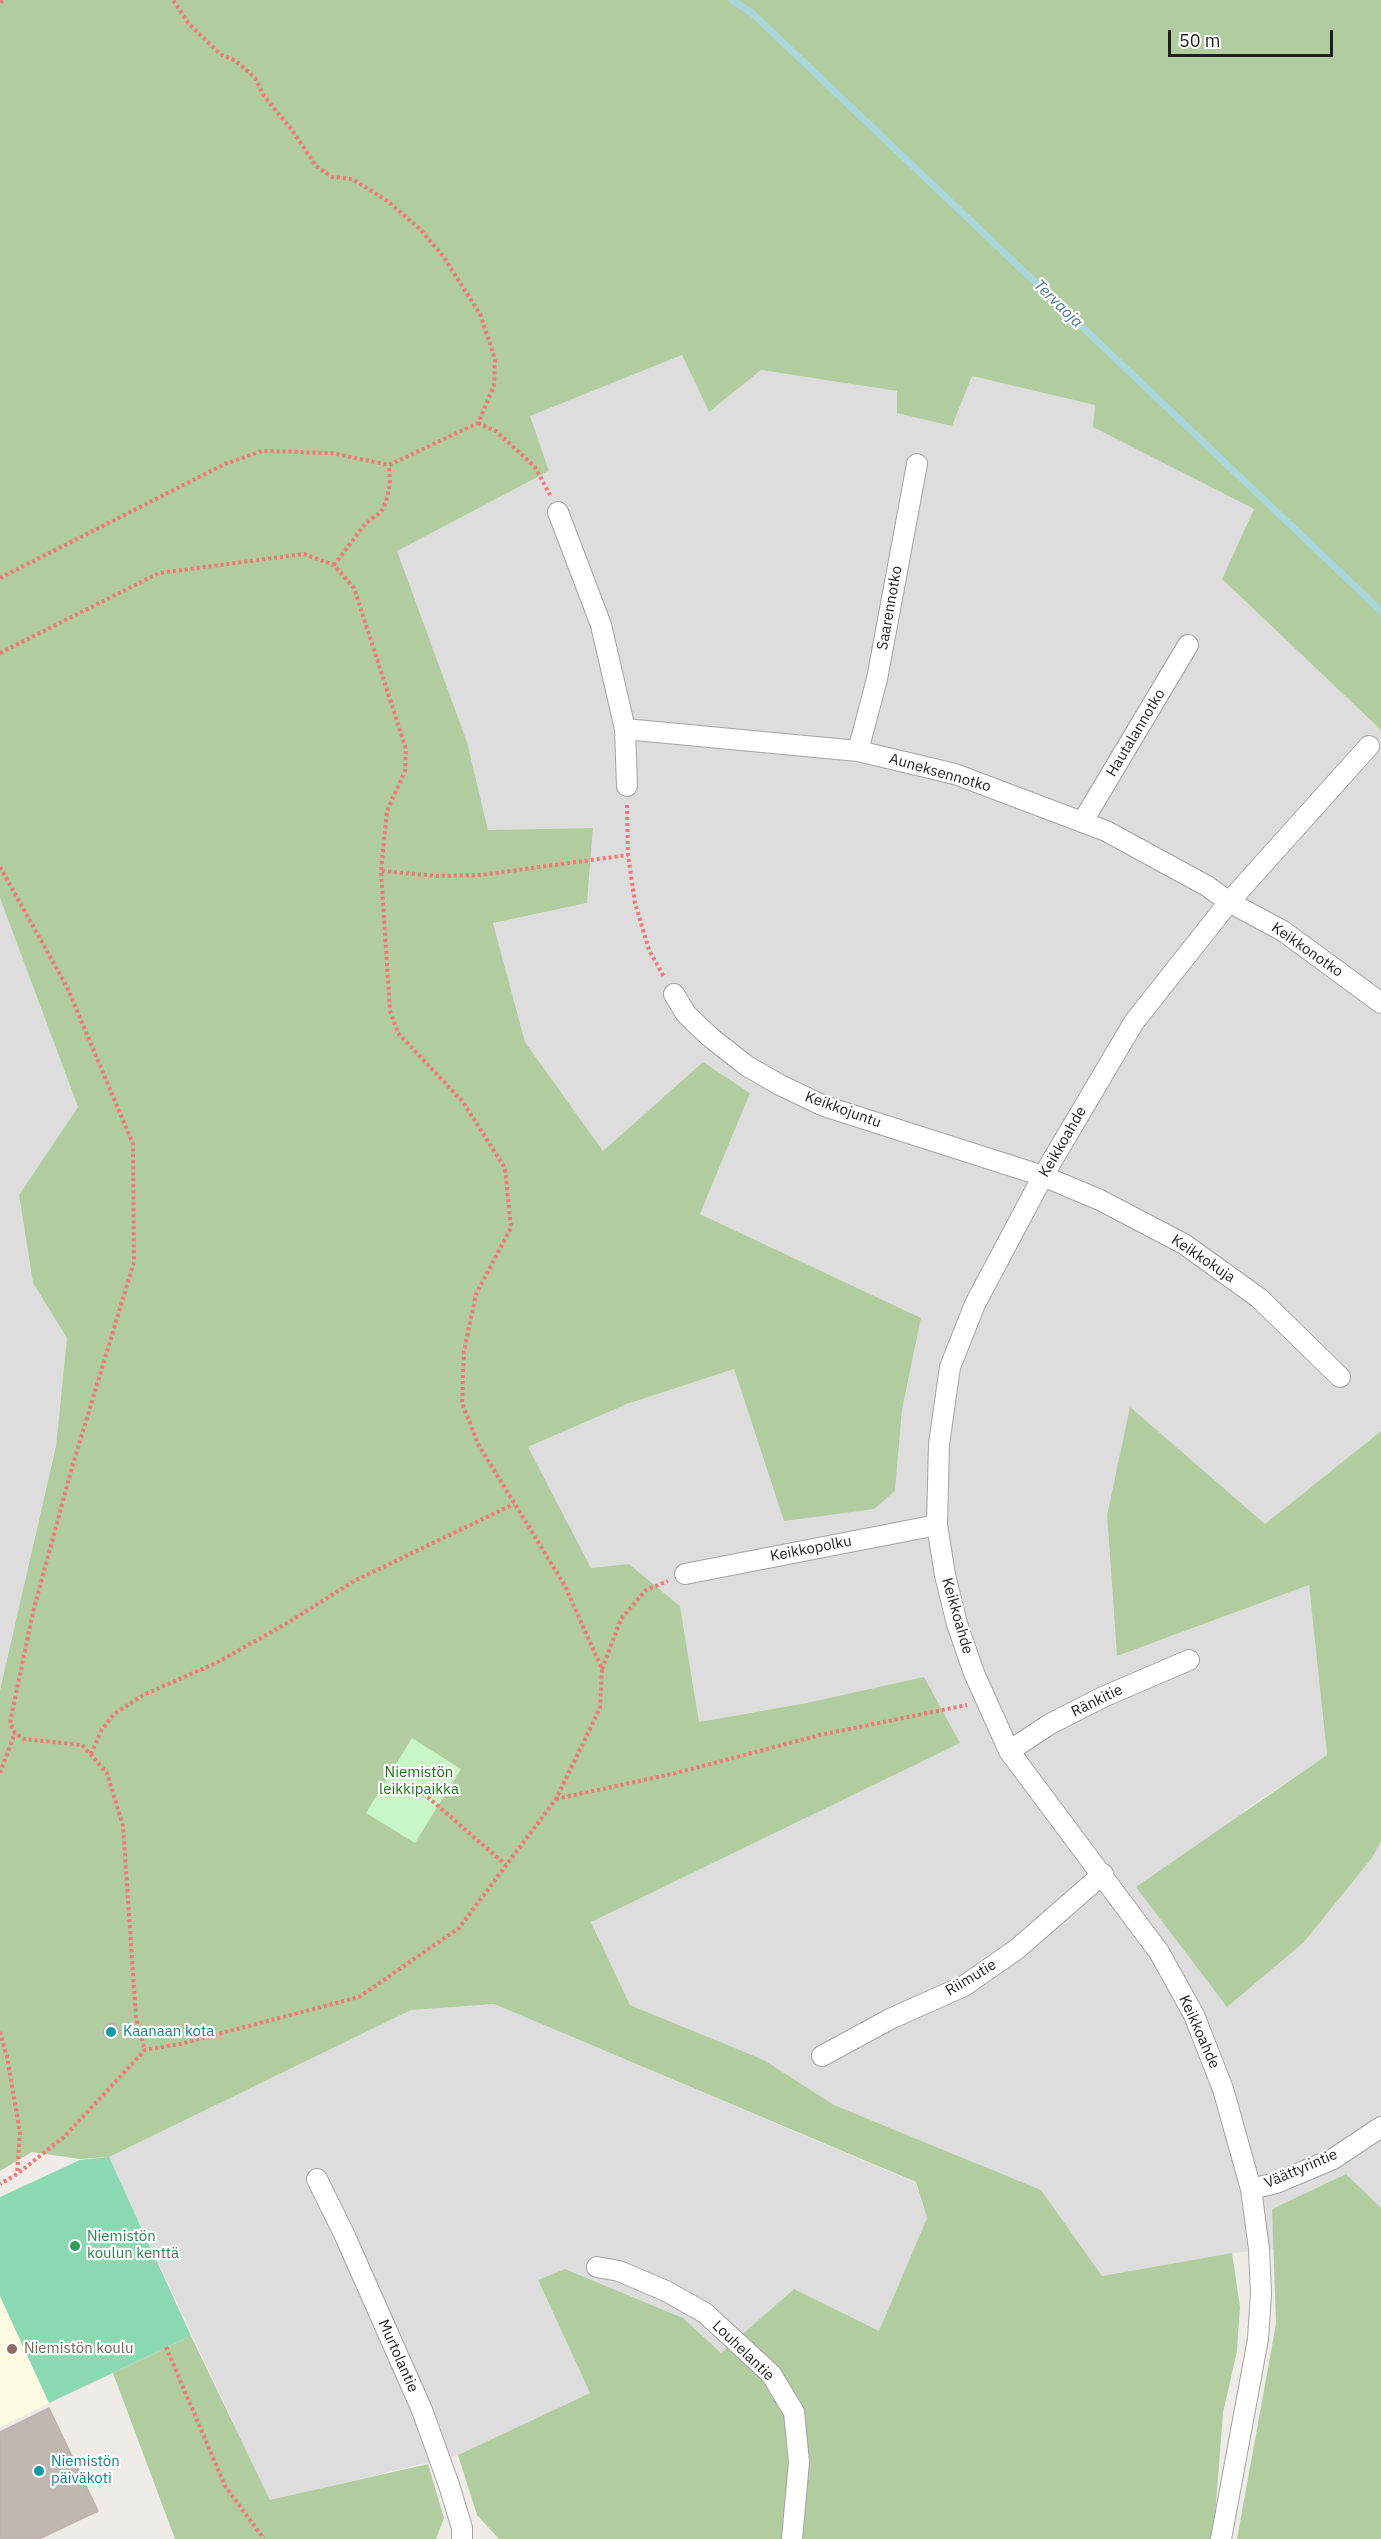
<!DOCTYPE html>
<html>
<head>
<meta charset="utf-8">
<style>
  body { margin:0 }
  #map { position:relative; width:1381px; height:2539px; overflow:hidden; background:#efebe7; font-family:"IBM Plex Sans",sans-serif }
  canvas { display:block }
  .scale { position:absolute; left:1168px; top:30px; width:165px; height:27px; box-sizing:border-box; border:3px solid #1f1f1f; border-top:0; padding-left:8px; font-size:18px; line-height:21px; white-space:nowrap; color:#1f1f1f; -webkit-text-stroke:4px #fff; paint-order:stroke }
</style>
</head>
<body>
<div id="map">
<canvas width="1381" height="2539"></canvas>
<div class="scale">50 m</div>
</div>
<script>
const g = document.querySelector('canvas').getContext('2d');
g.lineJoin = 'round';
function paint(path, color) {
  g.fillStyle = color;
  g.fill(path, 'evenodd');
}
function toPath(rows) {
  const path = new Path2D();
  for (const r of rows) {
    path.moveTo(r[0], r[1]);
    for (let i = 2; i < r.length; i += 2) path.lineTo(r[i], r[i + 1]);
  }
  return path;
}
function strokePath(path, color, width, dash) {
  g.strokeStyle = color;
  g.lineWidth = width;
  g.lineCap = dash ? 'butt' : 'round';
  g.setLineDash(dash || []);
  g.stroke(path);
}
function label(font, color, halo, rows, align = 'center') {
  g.font = font + ' "IBM Plex Sans",sans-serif';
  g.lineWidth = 4.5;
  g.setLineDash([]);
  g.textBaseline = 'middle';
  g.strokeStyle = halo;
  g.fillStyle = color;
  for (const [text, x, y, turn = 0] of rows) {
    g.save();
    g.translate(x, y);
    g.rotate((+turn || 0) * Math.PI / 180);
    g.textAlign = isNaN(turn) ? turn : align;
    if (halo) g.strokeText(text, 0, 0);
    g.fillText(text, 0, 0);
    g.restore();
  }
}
paint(toPath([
  [682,355,709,412,761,370,897,391,952,426,972,376,1096,405,1094,427,1254,509,1222,579,1381,730,1381,1431,1265,1524,1130,1408,1107,1516,1117,1656,1309,1585,1327,1755,1245,1810,1304,1942,1372,1858,1381,1841,1381,2208,1346,2174,1272,2209,1274,2249,1232,2253,1102,2276,1041,2190,834,2105,764,2060,630,2005,591,1921,959,1743,807,1703,699,1722,680,1606,629,1564,591,1568,528,1447,627,1404,734,1369,784,1521,895,1491,902,1410,921,1318,700,1214,750,1093,703,1062,603,1151,525,1042,493,923,587,903,593,828,488,830,467,742,396,551,549,471,529,416],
  [0,898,78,1107,19,1195,33,1283,67,1338,56,1446,0,1690],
  [494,2004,916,2183,927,2218,879,2332,794,2289,721,2353,683,2318,565,2269,538,2281,590,2393,458,2455,270,2501,109,2157,411,2010]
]), '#ddd');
paint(toPath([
  [0,2296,49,2403,0,2427]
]), '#fdfae2');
paint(toPath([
  [0,0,1381,0,1381,730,1222,579,1254,509,1093,427,1095,405,972,376,952,426,897,413,897,391,761,370,709,412,682,355,530,416,549,471,397,551,467,742,488,830,593,828,587,903,493,923,525,1042,603,1151,703,1062,750,1093,700,1214,921,1318,902,1410,895,1491,874,1509,784,1521,734,1369,627,1404,528,1447,591,1568,629,1564,680,1606,699,1722,807,1703,924,1677,960,1743,591,1922,630,2005,764,2060,834,2105,1041,2190,1102,2276,1232,2253,1240,2307,1237,2351,1223,2413,1215,2516,1210,2539,499,2539,477,2515,458,2455,590,2393,538,2280,565,2269,683,2318,721,2353,794,2289,879,2331,927,2218,916,2182,494,2004,411,2010,109,2157,80,2159,32,2152,0,2171,0,1690,56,1446,67,1338,33,1283,19,1195,78,1107,0,898],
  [1130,1407,1265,1524,1381,1431,1381,1841,1372,1858,1304,1942,1227,2007,1136,1887,1327,1755,1309,1585,1117,1656,1107,1515],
  [1346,2174,1381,2208,1381,2539,1237,2539,1276,2324,1272,2209],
  [191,2336,270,2500,428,2464,444,2518,436,2539,175,2539,113,2373]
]), '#b1cc9e');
paint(toPath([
  [412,1738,461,1769,415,1843,366,1813]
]), '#c8f6c7');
paint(toPath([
  [109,2157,191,2336,49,2403,0,2296,0,2197,80,2160]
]), '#8ad9b2');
strokePath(toPath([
  [732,0,752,13,1381,611]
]), '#aad5da', 7);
const building = toPath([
  [107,2024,115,2024,119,2031,115,2038,107,2039,103,2033,107,2024],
  [49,2408,98,2511,39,2539,0,2539,0,2432,49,2408]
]);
paint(building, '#c0b7b3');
strokePath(building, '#c0b1aa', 1.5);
const street = toPath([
  [558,512,601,625,625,729,627,786],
  [625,729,858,751,955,774,1106,831,1207,886,1229,902,1283,931,1381,1003],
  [858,751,877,679,917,464],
  [1083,821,1188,645],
  [674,994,686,1014,710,1037,747,1066,780,1085,824,1106,1043,1176,1100,1200,1184,1244,1259,1298,1340,1377],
  [685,1574,937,1525],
  [1009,1751,1050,1724,1103,1697,1189,1660],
  [822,2056,890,2019,964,1986,1017,1949,1103,1874],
  [317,2179,345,2236,422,2410,449,2485,462,2528,462,2539],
  [1251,2189,1276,2183,1333,2159,1381,2127],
  [597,2267,619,2271,666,2291,705,2313,771,2374,794,2412,799,2462,792,2539],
  [1221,2539,1258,2339,1261,2294,1259,2249,1251,2189,1223,2089,1194,2015,1159,1952,1009,1751,974,1673,957,1624,945,1575,937,1525,939,1444,950,1367,975,1304,1043,1176,1134,1022,1229,902,1369,746]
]);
strokePath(street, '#a3a3a3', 22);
strokePath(toPath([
  [0,2,5,0],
  [478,423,496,431,535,467,550,495],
  [334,565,366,523,381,512,386,502,390,484,389,465],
  [0,578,225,464,262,451,331,453,389,465,478,423,494,386,495,359,480,314,443,256,420,229,386,200,352,179,332,177,316,166,292,130,264,96,255,78,236,61,220,54,189,24,173,0],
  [0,653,159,573,304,554,334,565,354,588,406,749,405,771,387,811,381,871,390,1011,398,1033,463,1102,505,1168,511,1228,476,1294,464,1351,462,1403,478,1444,565,1586,602,1669,600,1708,556,1799,459,1928,359,1997,180,2044,145,2050,64,2137,17,2174,0,2184],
  [627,805,628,855,635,903,649,950,664,977],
  [0,867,67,987,133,1144,134,1262,71,1471,33,1612,10,1723,15,1733,24,1739,82,1745,107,1773,123,1826,136,2018,145,2050],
  [382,871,437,876,481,875,628,855],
  [602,1669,621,1619,646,1590,668,1581],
  [91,1754,101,1731,114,1714,143,1695,216,1663,289,1622,354,1581,514,1504],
  [0,1773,15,1733],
  [423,1793,506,1865],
  [556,1799,676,1773,820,1735,967,1705],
  [0,2032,7,2057,20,2133,17,2174],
  [166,2347,225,2486,264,2539]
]), '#f17677', 4, [3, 3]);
strokePath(street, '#fff', 20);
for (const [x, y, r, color] of [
  [111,2032,6,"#0f9aa8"],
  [75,2246,6,"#2e9e5b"],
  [12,2349,6,"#8d6e63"],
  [39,2471,6,"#0f9aa8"]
]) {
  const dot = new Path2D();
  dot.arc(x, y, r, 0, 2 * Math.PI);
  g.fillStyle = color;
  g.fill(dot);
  strokePath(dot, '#fff', 2);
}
label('15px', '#1f1f1f', '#fff', [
  ["Saarennotko",890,608,-80],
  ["Hautalannotko",1136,733,-59],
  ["Auneksennotko",940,773,16],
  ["Keikkonotko",1307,950,35],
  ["Keikkojuntu",843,1110,20],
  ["Keikkoahde",1063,1142,-60],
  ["Keikkokuja",1203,1259,34],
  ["Keikkopolku",811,1549,-11],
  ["Keikkoahde",957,1616,74],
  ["Ränkitie",1097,1701,-26],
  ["Riimutie",971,1978,-31],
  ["Keikkoahde",1199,2032,66],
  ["Väättyrintie",1301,2169,-23],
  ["Louhelantie",743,2351,44],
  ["Murtolantie",398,2356,66]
]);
label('15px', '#167813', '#fff', [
  ["Niemistön",419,1773],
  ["leikkipaikka",419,1790]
]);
label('15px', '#0d838f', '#fff', [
  ["Kaanaan kota",123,2032],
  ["Niemistön",51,2462],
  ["päiväkoti",51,2479]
], 'left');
label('15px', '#27864d', '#fff', [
  ["Niemistön",87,2237],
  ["koulun kenttä",87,2254]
], 'left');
label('15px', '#785e54', '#fff', [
  ["Niemistön koulu",24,2349]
], 'left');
label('italic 16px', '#4c7b9a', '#fff', [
  ["Tervaoja",1058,304,44]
]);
</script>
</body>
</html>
